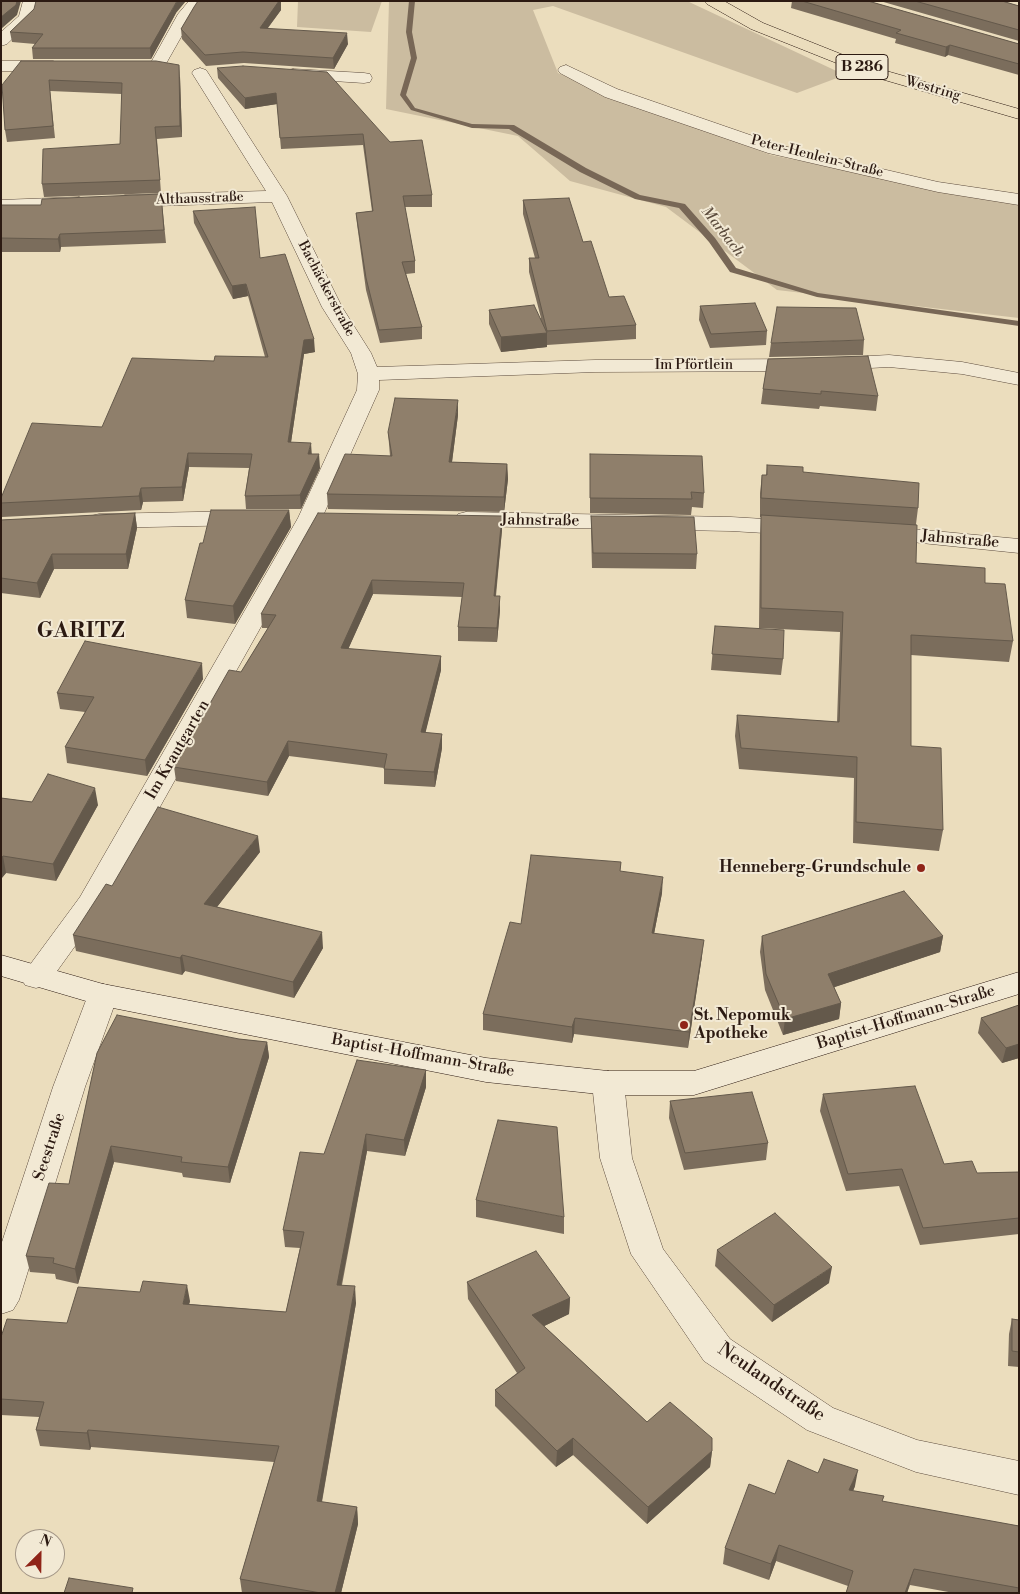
<!DOCTYPE html>
<html>
<head>
<meta charset="utf-8">
<style>
  body { margin:0 }
  #map { position:relative; width:1020px; height:1594px; overflow:hidden; background:#ebddbd; font-family:"Libre Bodoni",serif }
  canvas { display:block }
  .frame { position:absolute; inset:0; border:2px solid #2c1a12; pointer-events:none }
  .north { position:absolute; left:15px; top:1529px; width:50px; height:50px; box-sizing:border-box; background:#f2e9d4; border:1px solid #a39686; border-radius:50%; rotate:23deg; font-size:14px; font-weight:700; line-height:20px; text-align:center; color:#2c1a12 }
  .north::after { content:''; display:block; margin:auto; width:18px; height:22px; background:#8f2418; clip-path:polygon(50% 0,100% 100%,50% 72%,0 100%) }
</style>
</head>
<body>
<div id="map">
<canvas width="1020" height="1594"></canvas>
<div class="frame"></div>
<div class="north">N</div>
</div>
<script>
const g = document.querySelector('canvas').getContext('2d');
g.lineJoin = 'round';
function paint(path, color) {
  g.fillStyle = color;
  g.fill(path, 'evenodd');
}
function toPath(rows) {
  const path = new Path2D();
  for (const r of rows) {
    path.moveTo(r[0], r[1]);
    for (let i = 2; i < r.length; i += 2) path.lineTo(r[i], r[i + 1]);
  }
  return path;
}
function strokePath(path, color, width, dash) {
  g.strokeStyle = color;
  g.lineWidth = width;
  g.lineCap = dash ? 'butt' : 'round';
  g.setLineDash(dash || []);
  g.stroke(path);
}
function label(font, color, halo, rows, align = 'center') {
  g.font = font + ' "Libre Bodoni",serif';
  g.lineWidth = 4;
  g.setLineDash([]);
  g.textBaseline = 'middle';
  g.strokeStyle = halo;
  g.fillStyle = color;
  for (const [text, x, y, turn = 0] of rows) {
    g.save();
    g.translate(x, y);
    g.rotate((+turn || 0) * Math.PI / 180);
    g.textAlign = isNaN(turn) ? turn : align;
    if (halo) g.strokeText(text, 0, 0);
    g.fillText(text, 0, 0);
    g.restore();
  }
}
paint(toPath([
  [298,1,382,1,371,32,297,27],
  [389,1,687,1,845,75,797,93,553,6,533,10,558,73,608,94,771,155,1019,205,1019,318,777,290,666,207,570,181,518,136,386,109]
]), '#cbbca0');
paint(toPath([
  [409,1,415,1,412,32,417,58,406,95,415,108,472,124,514,125,586,168,640,195,685,204,715,238,736,268,818,293,1019,321,1019,326,817,297,730,272,709,242,679,208,635,199,580,172,509,129,472,128,411,110,400,95,411,58,406,32,409,1]
]), '#786756');
const street = toPath([
  [23,1,39,1,34,18,7,44,1,46,1,32,19,16,23,1],
  [189,1,205,1,193,16,163,69,151,69,149,66,178,14,189,1],
  [1,61,53,61,59,63,61,66,59,69,53,71,1,71,1,61],
  [566,65,617,89,779,145,938,182,1019,194,1019,205,938,192,768,153,605,97,560,73,558,70,560,67,566,65],
  [200,68,206,70,208,73,287,196,342,307,371,353,377,367,595,360,813,359,889,355,962,362,1019,373,1019,385,962,374,889,367,813,371,595,372,379,380,379,390,322,518,106,903,47,985,36,988,25,985,21,977,80,897,298,518,357,390,358,374,351,353,322,307,272,202,125,207,118,205,116,201,118,197,125,195,266,191,192,73,194,70,200,68],
  [293,69,364,73,370,74,372,78,370,82,364,83,287,78,285,74,287,70,293,69],
  [79,197,86,199,88,203,86,207,1,212,1,200,79,197],
  [246,511,254,513,258,518,254,523,246,525,99,528,91,526,87,521,91,516,99,514,246,511],
  [466,512,731,517,798,521,806,523,810,528,806,533,798,535,731,531,466,526,458,524,454,519,458,514,466,512],
  [881,526,1019,539,1019,553,873,538,869,533,873,528,881,526],
  [103,984,114,987,118,995,85,1087,19,1300,13,1310,1,1314,1,1245,53,1087,88,995,92,987,103,984],
  [608,1071,619,1075,624,1083,632,1158,663,1249,730,1339,833,1408,917,1440,1019,1461,1019,1495,916,1472,807,1430,704,1361,631,1254,600,1158,592,1083,597,1075,608,1071]
]);
const secondary = toPath([
  [1,955,103,984,486,1058,608,1071,694,1071,1019,972,1019,994,694,1095,608,1095,486,1082,103,1006,1,976,1,955]
]);
const primary = toPath([
  [704,1,724,1,763,23,876,68,1019,109,1019,119,864,74,751,29,707,4,704,1]
]);
strokePath(street, '#5c4b3d', 1);
strokePath(secondary, '#2c1a12', 1);
strokePath(primary, '#2c1a12', 1);
paint(street, '#f2e9d4');
paint(secondary, '#f2e9d4');
paint(primary, '#ebddbd');
paint(toPath([
  [198,1,281,1,281,10,268,28,348,44,334,69,244,63,206,66,182,39,181,29],
  [792,1,868,1,1019,44,1019,75,948,55,945,57,895,43,896,39,791,8],
  [880,1,1002,1,1019,6,1019,41],
  [34,9,176,13,151,59,33,59,32,48,35,44,12,42,10,32],
  [21,61,180,77,182,137,157,139,161,193,44,197,42,184,120,144,122,94,50,91,55,138,7,142,5,130],
  [217,68,327,72,432,195,432,207,405,207,415,261,415,273,406,274,422,327,422,339,380,343,366,290,357,224,356,213,372,211,363,145,281,149,277,104,245,109,218,78],
  [161,194,166,243,61,247,60,252,1,252,1,205,41,205],
  [523,200,583,242,609,297,636,325,636,339,547,345,547,347,501,352,489,324,489,310,541,318,529,272,529,258,535,258,523,214],
  [193,211,260,258,315,352,304,354,291,442,312,454,320,468,301,509,246,509,245,496,249,468,189,467,183,501,143,502,141,510,2,517,1,498,102,427,214,361,265,357,248,296,233,299,194,223],
  [700,306,767,331,766,345,710,348,699,320],
  [864,340,863,355,769,357,771,343],
  [768,359,878,396,876,411,820,406,819,409,761,404,763,389],
  [458,415,452,462,507,464,508,479,504,512,328,509,327,494,390,456,388,432],
  [590,454,704,493,703,508,692,507,691,515,590,513],
  [767,465,803,472,918,508,916,524,916,563,985,583,1013,641,1009,662,911,655,911,746,943,830,939,851,853,843,854,778,739,769,735,736,737,715,837,722,840,632,759,628,760,535,761,517,760,517,760,493,762,475,766,475],
  [289,510,291,527,235,624,187,618,185,600,203,543],
  [135,513,137,528,128,569,54,569,40,598,1,593,1,520],
  [591,516,697,554,696,569,592,568,591,531],
  [502,530,496,596,500,610,497,642,458,641,458,627,462,597,373,594,348,649,441,656,441,670,425,733,442,734,442,748,435,787,384,784,384,768,289,756,268,796,176,781,174,767,241,672,268,628,262,628,261,614],
  [715,626,783,659,781,675,711,670],
  [203,679,147,776,67,763,65,747,85,712,60,709,57,693],
  [1,798,32,802,98,805,56,881,6,873,1,879],
  [260,852,217,907,323,948,294,998,185,971,182,975,76,951,73,935,112,886],
  [621,862,620,871,662,893,654,934,702,956,688,1048,574,1034,572,1043,483,1030,483,1014,521,924],
  [762,936,943,936,940,952,834,987,841,1003,839,1019,783,1035,765,990,760,952],
  [1019,1005,1019,1058,1002,1063,978,1033,981,1018],
  [239,1039,267,1042,269,1057,230,1183,183,1177,182,1173,114,1162,78,1284,56,1279,55,1274,30,1272,26,1256,69,1184,97,1053],
  [426,1070,426,1087,405,1156,367,1151,342,1285,356,1303,322,1502,357,1507,358,1524,341,1593,242,1593,240,1579,274,1462,91,1447,90,1450,40,1446,36,1430,39,1417,1,1415,1,1337,67,1323,190,1301,189,1304,286,1312,300,1248,285,1247,283,1230,324,1154],
  [823,1094,944,1164,977,1173,1019,1172,1019,1234,920,1245,899,1186,846,1191,820,1111],
  [670,1101,768,1143,766,1160,684,1170,669,1118],
  [476,1200,564,1217,564,1234,476,1217],
  [717,1250,829,1283,772,1322,715,1266],
  [467,1282,570,1298,569,1314,544,1326,647,1422,712,1451,710,1467,647,1524,573,1455,556,1467,495,1406,495,1390,517,1373,468,1299],
  [1012,1319,1019,1320,1019,1367,1008,1366,1009,1334],
  [818,1473,855,1486,853,1491,884,1496,882,1502,1019,1526,1019,1593,954,1593,910,1585,907,1593,846,1593,848,1586,776,1561,769,1580,723,1564,725,1548,775,1494]
]), '#7b6d5c');
paint(toPath([
  [17,1,21,1,17,15,1,29,1,17],
  [177,1,186,1,176,13,151,59,150,48],
  [279,1,281,1,281,10,260,38,260,28],
  [347,33,348,44,334,69,333,58],
  [950,45,948,55,945,57,946,47],
  [179,65,180,77,182,137,180,126],
  [276,93,277,104,245,109,245,98],
  [60,234,61,247,60,252,58,239],
  [246,284,248,296,233,299,232,286],
  [547,333,547,347,501,352,501,337],
  [314,339,315,352,304,354,289,456,288,442,304,340],
  [458,400,458,415,450,477,449,462],
  [311,443,312,457,308,454],
  [188,453,189,467,183,501,182,487],
  [319,454,320,468,301,509,300,495],
  [507,464,508,479,504,512,504,497],
  [141,488,143,502,141,510,139,496],
  [289,510,291,527,235,624,233,606],
  [135,513,137,528,128,569,126,554],
  [502,516,502,530,494,610,494,596],
  [52,554,54,569,40,598,37,583],
  [372,580,373,594,342,663,341,648],
  [500,596,500,610,497,642,497,628],
  [441,656,441,670,422,747,421,732],
  [202,663,203,679,147,776,145,760],
  [442,734,442,748,435,787,434,772],
  [288,741,289,756,268,796,267,782],
  [95,788,98,805,56,881,53,864],
  [258,836,260,852,206,921,204,904],
  [3,856,6,873,1,879,1,858],
  [663,877,662,893,651,949,652,933],
  [322,932,323,948,294,998,293,982],
  [943,936,940,952,826,990,828,974],
  [704,940,702,956,688,1048,689,1032],
  [182,955,185,971,182,975,180,958],
  [841,1003,839,1019,783,1035,785,1019],
  [575,1018,574,1034,572,1043,572,1027],
  [267,1042,269,1057,230,1183,228,1167],
  [1019,1044,1019,1058,1002,1063,1006,1048],
  [426,1070,426,1087,405,1156,404,1140],
  [366,1134,367,1151,338,1301,337,1285],
  [111,1146,114,1162,78,1284,75,1269],
  [832,1267,829,1283,772,1322,774,1305],
  [187,1285,190,1301,185,1320,183,1304],
  [355,1286,356,1303,319,1517,317,1501],
  [570,1298,569,1314,532,1332,532,1315],
  [88,1430,91,1447,90,1450,87,1433],
  [573,1438,573,1455,556,1467,557,1451],
  [712,1451,710,1467,647,1524,648,1507],
  [858,1470,855,1486,847,1506,849,1490],
  [357,1507,358,1524,341,1593,335,1593],
  [779,1545,776,1561,769,1580,771,1564],
  [914,1569,907,1593,905,1593]
]), '#64594b');
const building = toPath([
  [1,1,17,1,16,5,1,17,1,1],
  [36,1,177,1,150,48,32,48,43,34,10,32,34,9,36,1],
  [198,1,279,1,260,28,347,33,333,58,243,52,205,55,181,29,194,7,198,1],
  [802,1,868,1,1019,44,1019,64,950,45,946,47,896,33,901,30,802,1],
  [915,1,1002,1,1019,6,1019,30,915,1],
  [21,61,156,61,179,65,180,126,155,127,160,180,42,184,43,149,120,144,122,83,49,80,53,126,5,130,2,85,21,61],
  [243,66,327,72,390,142,422,140,432,195,403,196,415,261,402,262,422,327,379,330,366,278,356,213,373,211,363,134,280,138,276,93,245,98,217,68,243,66],
  [161,194,164,230,60,234,58,239,1,238,1,205,41,205,42,199,161,194],
  [569,198,583,242,591,241,609,297,624,296,636,325,547,331,529,258,539,258,523,200,569,198],
  [255,207,260,258,285,254,314,339,304,340,288,442,311,443,308,454,319,454,300,495,245,496,252,454,188,453,182,487,141,488,139,496,1,503,1,498,32,423,102,427,132,358,214,361,215,356,268,357,246,284,232,286,193,211,255,207],
  [755,303,767,331,711,334,700,306,755,303],
  [534,305,547,333,501,337,489,310,534,305],
  [777,307,856,308,864,340,771,343,777,307],
  [868,356,878,396,821,391,821,394,763,389,768,359,868,356],
  [395,398,458,400,449,462,507,464,504,497,327,494,345,454,392,456,388,432,395,398],
  [590,454,702,456,704,493,691,492,692,499,590,498,590,454],
  [767,465,803,467,803,472,919,483,918,508,761,498,762,475,767,475,767,465],
  [211,510,289,510,233,606,185,600,200,543,203,543,211,510],
  [135,513,126,554,52,554,37,583,1,578,1,520,135,513],
  [318,513,502,516,494,596,500,596,497,628,458,627,464,583,372,580,341,648,441,656,421,732,442,734,434,772,384,769,387,754,288,741,267,782,174,767,229,670,241,672,276,615,261,614,318,513],
  [761,515,917,525,916,563,985,568,985,583,1005,584,1013,641,911,635,911,746,941,748,943,830,856,822,857,757,741,748,737,715,839,722,843,612,761,608,761,515],
  [591,516,694,517,697,554,593,553,591,516],
  [715,626,784,630,783,659,712,654,715,626],
  [85,641,202,663,145,760,65,747,94,697,57,693,85,641],
  [48,774,95,788,53,864,3,856,1,858,1,798,32,802,48,774],
  [158,807,258,836,204,904,322,932,293,982,182,955,180,958,73,935,106,884,112,886,158,807],
  [531,855,621,862,620,871,663,877,652,933,704,940,689,1032,575,1018,572,1027,483,1014,510,922,521,924,531,855],
  [904,891,943,936,828,974,841,1003,785,1019,766,974,762,936,904,891],
  [1019,1005,1019,1044,1006,1048,981,1018,1019,1005],
  [117,1015,239,1039,267,1042,228,1167,181,1162,182,1157,111,1146,75,1269,53,1263,54,1258,26,1256,49,1183,69,1184,97,1053,117,1015],
  [357,1060,426,1070,404,1140,366,1134,337,1285,355,1286,317,1501,357,1507,335,1593,321,1593,240,1579,279,1446,88,1430,87,1433,36,1430,44,1402,1,1399,1,1337,7,1319,67,1323,78,1287,140,1292,143,1281,187,1285,183,1304,286,1312,304,1232,283,1230,300,1152,324,1154,357,1060],
  [915,1086,944,1164,972,1161,977,1173,1019,1172,1019,1218,923,1228,902,1169,848,1174,823,1094,915,1086],
  [752,1092,768,1143,685,1153,670,1101,752,1092],
  [498,1120,557,1127,564,1217,476,1200,498,1120],
  [775,1213,832,1267,774,1305,717,1250,775,1213],
  [536,1251,570,1298,532,1315,647,1422,670,1402,712,1438,712,1451,648,1507,573,1438,557,1451,495,1390,525,1368,467,1282,536,1251],
  [1012,1319,1019,1320,1019,1352,1012,1351,1012,1319],
  [824,1459,858,1470,849,1490,884,1496,882,1501,1019,1526,1019,1588,914,1569,905,1593,846,1593,853,1571,779,1545,771,1564,725,1548,749,1484,775,1494,788,1460,818,1473,824,1459],
  [69,1578,133,1588,132,1593,64,1593,69,1578]
]);
paint(building, '#8f7f6b');
strokePath(building, '#64594b', 1);
for (const [x, y, r, color] of [
  [921,868,5,"#8f2418"],
  [684,1025,5,"#8f2418"]
]) {
  const dot = new Path2D();
  dot.arc(x, y, r, 0, 2 * Math.PI);
  g.fillStyle = color;
  g.fill(dot);
  strokePath(dot, '#f2e9d4', 2);
}
label('14px', '#2c1a12', '#f2e9d4', [
  ["Westring",933,89,16],
  ["Peter-Henlein-Straße",817,157,14],
  ["Althausstraße",200,199,-2],
  ["Bachäckerstraße",326,289,62],
  ["Im Pförtlein",694,366]
]);
for (const [x, y, w] of [
  [862,67,52]
]) {
  const box = new Path2D();
  box.roundRect(x - w / 2, y - 12.5, w, 25, 4);
  g.fillStyle = '#f2e9d4';
  g.fill(box);
  strokePath(box, '#2c1a12', 1);
}
label('bold 15px', '#2c1a12', null, [
  ["B 286",862,67]
]);
label('italic 15px', '#5e4e3f', '#f2e9d4', [
  ["Marbach",722,232,52]
]);
label('16px', '#2c1a12', '#f2e9d4', [
  ["Jahnstraße",540,521,1],
  ["Jahnstraße",960,540,5],
  ["Im Krautgarten",178,750,-60],
  ["Baptist-Hoffmann-Straße",906,1018,-17],
  ["Baptist-Hoffmann-Straße",423,1056,10],
  ["Seestraße",50,1147,-72]
]);
label('bold 16px', '#2c1a12', '#f2e9d4', [
  ["Henneberg-Grundschule",911,868],
  ["St. Nepomuk",694,1016,"left"],
  ["Apotheke",694,1034,"left"]
], 'right');
label('19px', '#2c1a12', '#f2e9d4', [
  ["Neulandstraße",771,1383,34]
]);
g.letterSpacing = '1px';
label('bold 21px', '#2c1a12', '#f2e9d4', [
  ["GARITZ",81,632]
]);
g.letterSpacing = '0px';
</script>
</body>
</html>
